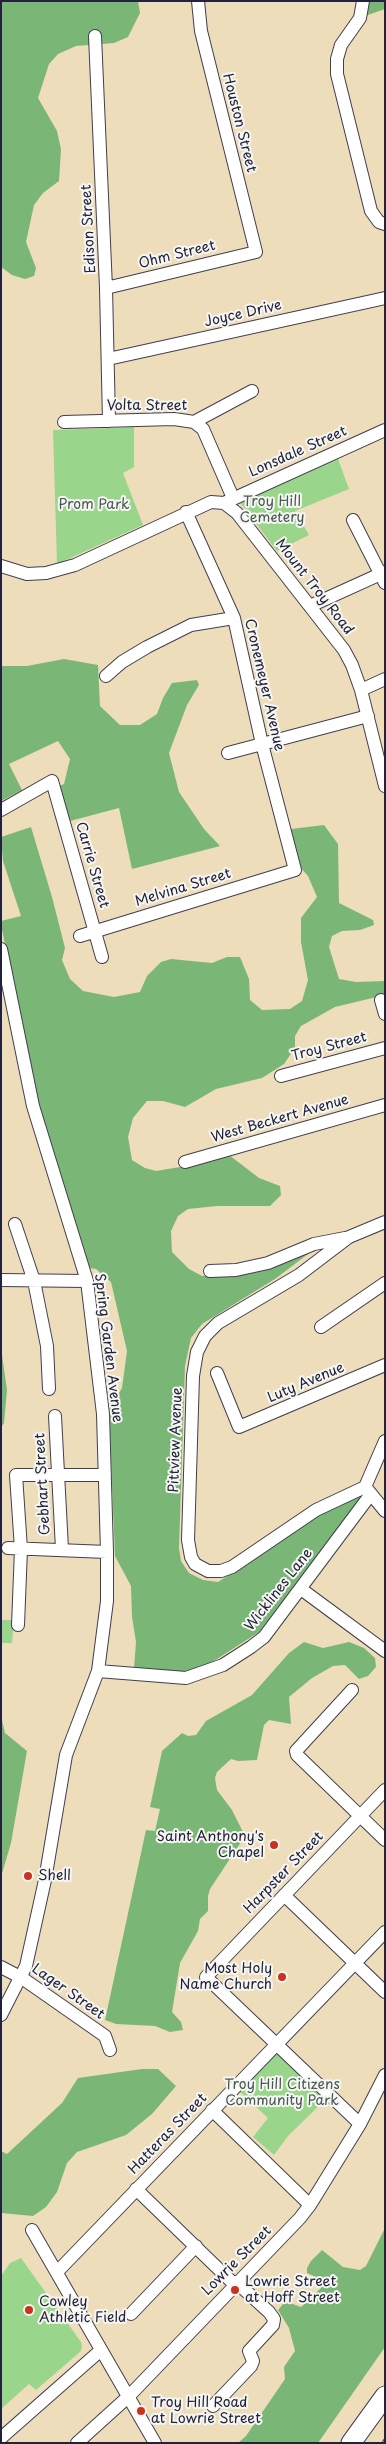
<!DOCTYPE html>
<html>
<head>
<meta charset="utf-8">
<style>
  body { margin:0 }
  #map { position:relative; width:386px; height:2444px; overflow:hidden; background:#edb; font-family:"Playpen Sans",sans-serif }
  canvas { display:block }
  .frame { position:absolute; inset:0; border:2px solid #22223b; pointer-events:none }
</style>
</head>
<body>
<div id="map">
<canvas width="386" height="2444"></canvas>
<div class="frame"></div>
</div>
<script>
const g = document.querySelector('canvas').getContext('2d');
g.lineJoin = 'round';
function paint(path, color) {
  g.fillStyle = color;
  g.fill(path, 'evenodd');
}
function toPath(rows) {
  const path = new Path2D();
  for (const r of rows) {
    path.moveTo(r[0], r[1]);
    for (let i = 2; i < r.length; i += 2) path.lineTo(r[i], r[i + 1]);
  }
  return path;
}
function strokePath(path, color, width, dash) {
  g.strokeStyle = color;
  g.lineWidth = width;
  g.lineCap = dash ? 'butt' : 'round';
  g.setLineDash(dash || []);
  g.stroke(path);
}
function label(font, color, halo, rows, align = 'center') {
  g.font = font + ' "Playpen Sans",sans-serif';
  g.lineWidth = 4;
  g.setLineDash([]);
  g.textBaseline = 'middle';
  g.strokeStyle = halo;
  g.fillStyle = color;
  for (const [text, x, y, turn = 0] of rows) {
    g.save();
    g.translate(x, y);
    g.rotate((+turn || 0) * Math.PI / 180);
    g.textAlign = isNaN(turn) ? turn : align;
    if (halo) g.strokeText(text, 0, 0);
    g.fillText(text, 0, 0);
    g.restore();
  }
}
paint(toPath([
  [134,427,134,467,123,473,143,525,57,564,53,430],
  [337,456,349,489,295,511,309,535,277,551,239,501],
  [1,1620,14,1620,12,1643,1,1643],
  [276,2050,327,2098,288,2136,274,2155,253,2137,268,2118,239,2091],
  [21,2258,81,2342,82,2347,81,2351,36,2390,29,2384,1,2409,1,2276,10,2263]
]), '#99d68b');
paint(toPath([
  [1,1,138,1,140,13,128,37,114,43,76,46,58,54,49,64,38,98,57,131,61,149,59,181,43,193,34,205,26,242,36,268,34,276,25,279,12,275,1,267],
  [368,1,385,1,385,9,365,16],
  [64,659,98,665,100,706,120,725,140,725,157,714,163,698,172,683,197,680,199,685,187,705,169,753,179,792,204,829,220,846,132,869,119,808,70,821,59,786,64,784,70,759,58,741,9,764,22,790,1,801,1,666,27,666],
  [324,825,338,844,339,903,373,920,374,925,360,930,342,931,332,936,329,947,339,979,356,982,385,981,385,995,335,1007,301,1026,295,1036,295,1048,284,1064,262,1078,216,1089,185,1107,163,1101,147,1101,133,1118,128,1137,132,1160,145,1168,156,1171,180,1167,229,1155,259,1178,280,1186,281,1195,270,1206,217,1206,188,1209,178,1216,171,1231,172,1252,189,1269,202,1276,220,1275,313,1245,308,1254,275,1279,202,1324,191,1338,185,1366,179,1548,181,1561,189,1573,203,1580,218,1582,320,1515,365,1492,259,1632,217,1659,188,1674,134,1668,136,1642,132,1617,131,1586,115,1556,109,1410,122,1388,127,1351,111,1282,96,1269,89,1268,43,1126,1,925,1,921,21,916,3,861,1,837,31,827,52,897,65,948,62,960,70,979,83,991,114,997,140,992,147,976,161,962,171,959,212,963,227,957,240,957,249,979,250,1000,262,1010,290,1009,302,1001,308,980,301,942,301,918,317,897,308,876,300,867,291,829],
  [1,1348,7,1390,4,1423,1,1428],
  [304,1642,323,1648,349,1642,364,1648,375,1658,376,1667,368,1676,359,1679,345,1665,333,1666,312,1678,289,1697,291,1724,269,1720,264,1725,257,1760,238,1761,231,1759,217,1772,215,1778,217,1790,232,1810,245,1836,210,1889,208,1896,208,1911,200,1919,198,1931,180,1963,172,2012,181,2022,183,2030,170,2032,155,2026,116,2024,105,2020,146,1830,155,1831,160,1809,150,1807,162,1751,182,1733,188,1736,196,1735,206,1721,252,1695,289,1653],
  [1,1716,5,1733,27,1751,11,1843,1,1877],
  [142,2069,158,2069,176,2086,152,2114,126,2135,77,2152,67,2163,57,2192,46,2207,33,2216,1,2213,1,2151,7,2154,62,2103,78,2078],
  [385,2228,385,2347,318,2443,238,2443,246,2436,285,2379,284,2367,295,2351,289,2328,278,2310,283,2304,290,2303,301,2307,321,2288,322,2280,307,2273,307,2268,311,2261,322,2250,343,2267,360,2270,366,2266]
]), '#7ab777');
const minor = toPath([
  [363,1,360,18,341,45,337,59,337,74,371,211,379,222,385,224],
  [95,36,106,288,109,421],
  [106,288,256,252,201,31,198,1],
  [108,359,385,298],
  [64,422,174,419,194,422,252,391],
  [194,422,203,429,233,498],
  [224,503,385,430],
  [353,520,385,583],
  [1,566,27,574,46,573,75,565,211,502,224,503,237,513,344,650,352,665,361,690,385,786],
  [310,606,385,572],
  [106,676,122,662,147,647,191,625,234,618],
  [361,690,385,679],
  [228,753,368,716],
  [1,810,52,781,102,957],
  [80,936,295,870,262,744,234,618,186,512],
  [1,949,33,1106,87,1281,103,1414,107,1552,107,1601,98,1671,66,1755,45,1880,26,1966,1,2015],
  [381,1000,385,1014],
  [281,1076,385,1048],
  [185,1162,385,1105],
  [15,1224,34,1281,47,1346,49,1389],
  [210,1271,236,1270,268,1263,314,1244,345,1238],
  [1,1280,87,1281],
  [321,1327,385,1283],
  [217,1373,239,1427,385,1365],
  [55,1416,62,1549],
  [365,1487,316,1510,232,1567,221,1571,208,1571,195,1564,191,1557,188,1540,193,1376,197,1352,205,1336,218,1323,299,1275,349,1237,385,1222],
  [365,1487,385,1441],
  [367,1489,385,1511],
  [8,1548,107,1552],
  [301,1589,385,1651],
  [18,1625,21,1549,16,1475,105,1475],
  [98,1671,186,1678,223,1665,251,1647,264,1637,371,1494],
  [352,1690,296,1751,297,1755,385,1840],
  [284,1895,385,1992],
  [1,1967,22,1978,105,2036,110,2050],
  [212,2110,310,2205],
  [360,2124,206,1977,385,1790],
  [136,2189,234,2284],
  [32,2230,155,2443],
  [57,2272,385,1932],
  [131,2314,196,2246],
  [213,2406,251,2366,253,2361,249,2351,273,2325,274,2319,269,2312,236,2282],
  [1,2438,101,2350],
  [77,2443,129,2396,300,2218,310,2205,360,2124,385,2075]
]);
const highway = toPath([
  [351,2443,385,2396]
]);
strokePath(minor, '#413e4e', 14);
strokePath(highway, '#413e4e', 21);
strokePath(minor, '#fff', 12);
strokePath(highway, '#fff', 19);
const rail = toPath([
  [384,2443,385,2441]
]);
strokePath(rail, '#22223b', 4.5);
strokePath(rail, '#f6f6f2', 2.5, [8]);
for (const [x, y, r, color] of [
  [274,1845,5,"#c8321e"],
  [28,1876,5,"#c8321e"],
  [282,1977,5,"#c8321e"],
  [235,2290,5,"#c8321e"],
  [29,2310,5,"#c8321e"],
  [141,2411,5,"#c8321e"]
]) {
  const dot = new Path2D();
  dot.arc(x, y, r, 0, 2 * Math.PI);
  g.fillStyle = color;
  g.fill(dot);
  strokePath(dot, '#f6f6f2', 2);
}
label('14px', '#22223b', '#f6f6f2', [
  ["Houston Street",239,123,76],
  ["Edison Street",89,229,-93],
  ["Ohm Street",177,255,-14],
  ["Joyce Drive",243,314,-13],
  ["Volta Street",147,406],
  ["Lonsdale Street",298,452,-24],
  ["Mount Troy Road",314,587,52],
  ["Cronemeyer Avenue",264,685,77],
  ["Carrie Street",92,865,74],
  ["Melvina Street",183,888,-17],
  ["Troy Street",329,1047,-15],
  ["West Beckert Avenue",280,1119,-16],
  ["Spring Garden Avenue",108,1348,83],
  ["Luty Avenue",306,1383,-23],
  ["Pittview Avenue",176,1440,-88],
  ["Gebhart Street",43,1484,-93],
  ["Wicklines Lane",279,1590,-52],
  ["Harpster Street",284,1873,-46],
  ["Lager Street",68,1992,35],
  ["Hatteras Street",168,2134,-46],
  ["Lowrie Street",237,2261,-45]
]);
label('14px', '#465853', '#f6f6f2', [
  ["Troy Hill",272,502],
  ["Cemetery",272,518],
  ["Prom Park",94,505],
  ["Troy Hill Citizens",282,2085],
  ["Community Park",282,2101]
]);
label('14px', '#22223b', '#f6f6f2', [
  ["Saint Anthony's",264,1837,"right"],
  ["Chapel",264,1853,"right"],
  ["Shell",38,1876],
  ["Most Holy",272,1969,"right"],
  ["Name Church",272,1985,"right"],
  ["Lowrie Street",245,2282],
  ["at Hoff Street",245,2298],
  ["Cowley",39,2302],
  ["Athletic Field",39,2318],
  ["Troy Hill Road",151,2403],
  ["at Lowrie Street",151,2419]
], 'left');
</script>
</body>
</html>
